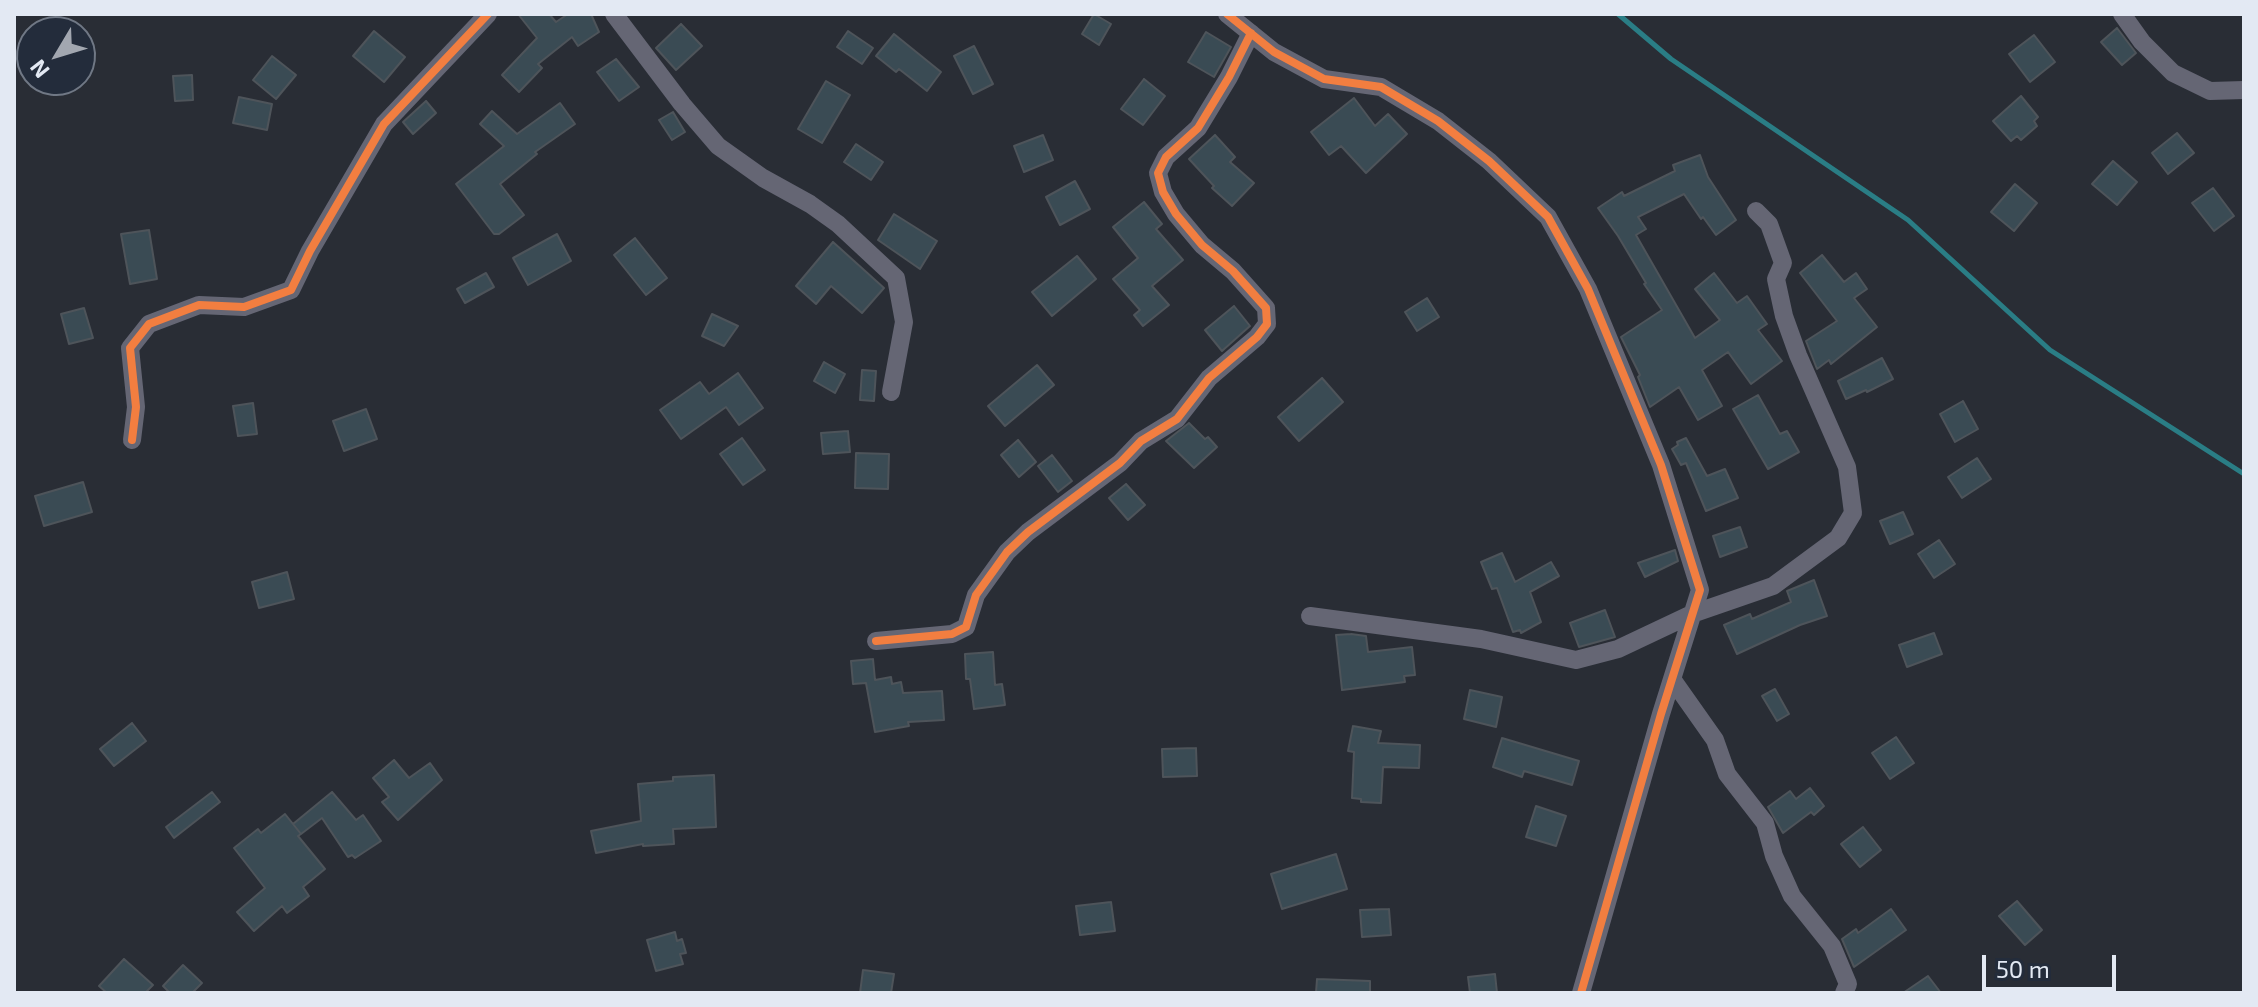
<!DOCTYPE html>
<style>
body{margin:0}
#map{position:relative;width:2258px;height:1007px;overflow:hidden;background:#292d35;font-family:"Exo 2",sans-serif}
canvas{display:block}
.frame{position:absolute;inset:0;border:16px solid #e3e9f3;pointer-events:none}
.north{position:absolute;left:16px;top:16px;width:80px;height:80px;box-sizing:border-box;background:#232c3b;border:2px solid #707885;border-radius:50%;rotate:232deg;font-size:22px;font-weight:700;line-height:32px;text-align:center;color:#e3e9f3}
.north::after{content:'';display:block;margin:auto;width:28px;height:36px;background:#a2a7b0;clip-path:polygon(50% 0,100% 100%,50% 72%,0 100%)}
.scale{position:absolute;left:1982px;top:955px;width:134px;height:36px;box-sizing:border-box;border:4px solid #e3e9f3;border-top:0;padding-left:10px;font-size:24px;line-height:28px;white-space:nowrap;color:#e3e9f3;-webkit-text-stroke:6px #232c3b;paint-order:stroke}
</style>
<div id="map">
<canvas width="2258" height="1007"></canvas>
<div class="frame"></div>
<div class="north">N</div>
<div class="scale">50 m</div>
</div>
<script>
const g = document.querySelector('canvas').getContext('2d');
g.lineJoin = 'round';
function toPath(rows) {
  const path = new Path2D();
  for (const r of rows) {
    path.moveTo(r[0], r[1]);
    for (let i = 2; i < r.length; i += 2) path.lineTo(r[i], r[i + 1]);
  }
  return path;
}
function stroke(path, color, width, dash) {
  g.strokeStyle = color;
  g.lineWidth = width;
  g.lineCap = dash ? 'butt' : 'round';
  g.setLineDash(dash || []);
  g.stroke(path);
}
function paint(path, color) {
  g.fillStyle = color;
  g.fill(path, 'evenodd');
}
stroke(toPath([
 [1618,14,1671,59,1908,220,2050,350,2244,474]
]), '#2a7d85', 5);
const building = toPath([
 [518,14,549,14,556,22,568,14,591,14,599,32,578,46,572,37,538,64,542,68,519,92,502,75,537,38,518,14],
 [1094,14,1111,24,1099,45,1082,34,1094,14],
 [681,24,702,46,676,70,656,48,681,24],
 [2117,28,2136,53,2122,65,2101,42,2117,28],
 [374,31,405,57,384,82,353,56,374,31],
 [848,31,873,48,862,64,837,47,848,31],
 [1206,32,1231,47,1214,77,1188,62,1206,32],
 [894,34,941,72,927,91,899,69,896,72,876,56,894,34],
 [2034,35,2055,62,2030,82,2009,54,2034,35],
 [974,46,993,84,973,94,954,56,974,46],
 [272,56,296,75,276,99,253,80,272,56],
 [616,59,639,87,619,101,597,72,616,59],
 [192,75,193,100,175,101,173,76,192,75],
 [1144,79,1165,96,1143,125,1121,109,1144,79],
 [826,81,850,95,822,143,798,129,826,81],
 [2021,96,2038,117,2034,121,2037,126,2021,140,2017,136,2011,141,1993,121,2021,96],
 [239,97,272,104,267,130,233,123,239,97],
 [1354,98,1375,126,1388,114,1407,134,1366,173,1341,146,1329,155,1311,132,1354,98],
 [426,101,436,113,413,134,403,122,426,101],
 [560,103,575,124,535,152,537,154,500,184,524,215,499,234,494,234,456,184,504,146,480,124,492,111,517,134,560,103],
 [673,112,685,132,672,140,659,120,673,112],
 [2177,133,2194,153,2168,174,2152,153,2177,133],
 [1043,135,1053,160,1024,172,1014,146,1043,135],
 [1215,135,1235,157,1230,162,1254,183,1232,206,1212,188,1214,186,1189,159,1215,135],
 [856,144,883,162,871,180,844,162,856,144],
 [1700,155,1708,177,1736,220,1716,235,1703,217,1701,219,1684,194,1638,217,1646,229,1636,235,1695,338,1720,320,1695,289,1714,273,1737,303,1747,296,1767,324,1758,330,1782,361,1751,384,1728,352,1702,370,1722,406,1698,420,1679,387,1650,407,1638,377,1640,375,1621,337,1662,310,1644,284,1646,283,1618,236,1598,208,1622,192,1624,196,1675,171,1673,165,1700,155],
 [2113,161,2137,182,2117,205,2092,184,2113,161],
 [1075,181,1090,209,1060,225,1046,197,1075,181],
 [2015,184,2037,203,2014,231,1991,212,2015,184],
 [2213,188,2234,216,2214,231,2192,203,2213,188],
 [1144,202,1162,224,1156,229,1183,260,1152,286,1169,305,1143,326,1134,315,1140,310,1113,279,1138,258,1113,227,1144,202],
 [894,214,937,241,920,269,878,240,894,214],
 [149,230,157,279,130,284,121,234,149,230],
 [557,234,571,261,528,285,513,258,557,234],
 [635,238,667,278,646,295,614,255,635,238],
 [833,242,884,288,862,313,831,286,816,304,796,286,833,242],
 [1822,255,1844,282,1856,273,1867,289,1854,298,1877,327,1831,364,1829,360,1817,369,1806,341,1837,321,1800,273,1822,255],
 [1077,256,1096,279,1052,316,1032,292,1077,256],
 [486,273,494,287,465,303,457,289,486,273],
 [1427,298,1439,317,1417,331,1405,312,1427,298],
 [1234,306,1250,326,1222,351,1205,330,1234,306],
 [84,308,93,338,69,344,61,314,84,308],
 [712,314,738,326,724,346,702,336,712,314],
 [1882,358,1893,379,1867,392,1866,390,1846,399,1838,381,1882,358],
 [824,362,845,374,835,393,814,381,824,362],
 [1037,365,1054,385,1005,426,988,406,1037,365],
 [862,370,876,371,874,401,860,400,862,370],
 [738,373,763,408,739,425,726,407,681,439,660,410,700,382,709,394,738,373],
 [1322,378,1343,402,1299,441,1278,417,1322,378],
 [1758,395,1780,434,1787,431,1799,452,1768,469,1733,409,1758,395],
 [1963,401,1978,429,1955,442,1940,414,1963,401],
 [253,403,257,434,238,436,233,406,253,403],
 [366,409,377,439,344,451,333,421,366,409],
 [1189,423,1205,439,1208,437,1217,447,1194,468,1166,441,1189,423],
 [848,431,850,452,823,454,821,433,848,431],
 [742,438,765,470,743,485,720,454,742,438],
 [1686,438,1707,476,1725,469,1738,498,1706,511,1686,463,1681,465,1672,449,1678,445,1677,442,1686,438],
 [1018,440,1036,462,1019,477,1001,455,1018,440],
 [856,453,889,454,888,489,855,488,856,453],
 [1052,455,1072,481,1058,492,1038,466,1052,455],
 [1977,458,1991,479,1962,498,1948,477,1977,458],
 [83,482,92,512,44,526,35,496,83,482],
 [1126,484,1145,505,1128,520,1109,498,1126,484],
 [1903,512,1913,534,1890,544,1880,521,1903,512],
 [1740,527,1747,547,1720,557,1713,536,1740,527],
 [1939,540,1955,564,1934,578,1918,554,1939,540],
 [1675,550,1678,561,1645,577,1638,563,1675,550],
 [1502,553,1515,582,1551,562,1559,576,1530,592,1541,622,1521,633,1520,630,1513,632,1497,588,1492,589,1481,562,1502,553],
 [287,572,294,599,259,608,252,582,287,572],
 [1814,580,1827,616,1800,625,1737,654,1724,625,1750,614,1752,619,1791,602,1787,591,1814,580],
 [1605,610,1615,637,1579,647,1570,623,1605,610],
 [1934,633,1942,654,1907,667,1899,645,1934,633],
 [1351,634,1366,636,1368,652,1412,647,1415,675,1404,676,1405,682,1342,690,1336,635,1351,634],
 [993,652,995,685,1002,684,1005,705,974,709,970,679,966,679,965,654,993,652],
 [873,659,875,680,891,677,892,684,901,682,903,693,942,691,944,720,908,722,909,726,875,732,866,683,853,684,851,661,873,659],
 [1775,689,1789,714,1777,721,1762,696,1775,689],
 [1470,690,1502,697,1496,727,1464,719,1470,690],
 [132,723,146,741,114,766,100,749,132,723],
 [1353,726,1381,731,1378,743,1420,745,1419,768,1383,767,1381,803,1361,802,1361,799,1352,798,1354,752,1348,751,1353,726],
 [1896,737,1914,763,1890,779,1872,753,1896,737],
 [1502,738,1579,761,1572,785,1524,771,1522,777,1493,767,1502,738],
 [1196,748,1197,776,1163,777,1162,749,1196,748],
 [394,760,409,778,430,763,442,780,398,820,382,802,389,797,373,778,394,760],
 [714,775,716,827,673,829,674,844,643,846,643,844,596,853,591,831,641,821,638,784,673,781,673,777,714,775],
 [1810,788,1824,806,1814,815,1811,812,1783,833,1768,807,1790,791,1796,799,1810,788],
 [212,792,220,802,174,838,166,827,212,792],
 [332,792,356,820,363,815,381,841,355,858,352,855,348,857,322,818,301,834,293,824,332,792],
 [1536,806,1566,816,1556,846,1526,837,1536,806],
 [285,814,301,834,298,836,325,869,303,887,309,896,287,913,282,906,254,931,237,912,265,888,234,848,258,829,261,833,285,814],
 [1863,827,1881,850,1860,867,1841,844,1863,827],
 [1336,854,1347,889,1282,909,1271,874,1336,854],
 [2017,901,2042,930,2025,945,1999,916,2017,901],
 [1111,902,1115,931,1080,935,1076,906,1111,902],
 [1389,909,1391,935,1362,937,1360,910,1389,909],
 [1891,909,1906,930,1854,967,1842,939,1856,929,1858,933,1891,909],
 [675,932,677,941,682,939,686,953,680,954,683,964,656,971,647,940,675,932],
 [124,959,153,985,145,993,107,993,99,986,124,959],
 [183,965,202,983,192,993,170,993,163,986,183,965],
 [863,970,894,974,891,993,860,993,863,970],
 [1495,974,1497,993,1470,993,1468,977,1495,974],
 [1928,976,1941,993,1903,993,1928,976],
 [1317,979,1370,981,1370,993,1316,993,1317,979]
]);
paint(building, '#3a4b54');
stroke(building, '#4e545a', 2);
stroke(toPath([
 [614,14,682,104,718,146,763,178,810,204,838,224,896,278,904,322,891,392],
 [1227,14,1274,52,1324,79,1381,87,1438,121,1489,161,1548,217,1588,289,1661,465,1700,590,1661,714,1581,993],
 [2122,14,2142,42,2173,73,2210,91,2244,90],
 [132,440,136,407,130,348,149,324,199,305,244,307,291,290,310,251,384,124,488,14],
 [1310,616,1481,639,1576,660,1618,649,1692,614,1773,586,1838,538,1853,513,1847,467,1798,355,1784,316,1776,279,1783,263,1769,224,1756,211],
 [876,641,952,634,966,627,976,595,1007,552,1028,532,1120,463,1141,441,1177,419,1209,378,1257,337,1267,324,1266,308,1233,271,1202,245,1176,214,1163,192,1158,173,1166,157,1198,128,1229,77,1251,33],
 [1672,679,1715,740,1727,774,1765,823,1774,856,1792,896,1832,946,1848,984,1844,993]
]), '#656674', 18);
stroke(toPath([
 [1227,14,1274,52,1324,79,1381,87,1438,121,1489,161,1548,217,1588,289,1661,465,1700,590,1661,714,1581,993],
 [132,440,136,407,130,348,149,324,199,305,244,307,291,290,310,251,384,124,488,14],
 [876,641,952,634,966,627,976,595,1007,552,1028,532,1120,463,1141,441,1177,419,1209,378,1257,337,1267,324,1266,308,1233,271,1202,245,1176,214,1163,192,1158,173,1166,157,1198,128,1229,77,1251,33]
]), '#f27e40', 8);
</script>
